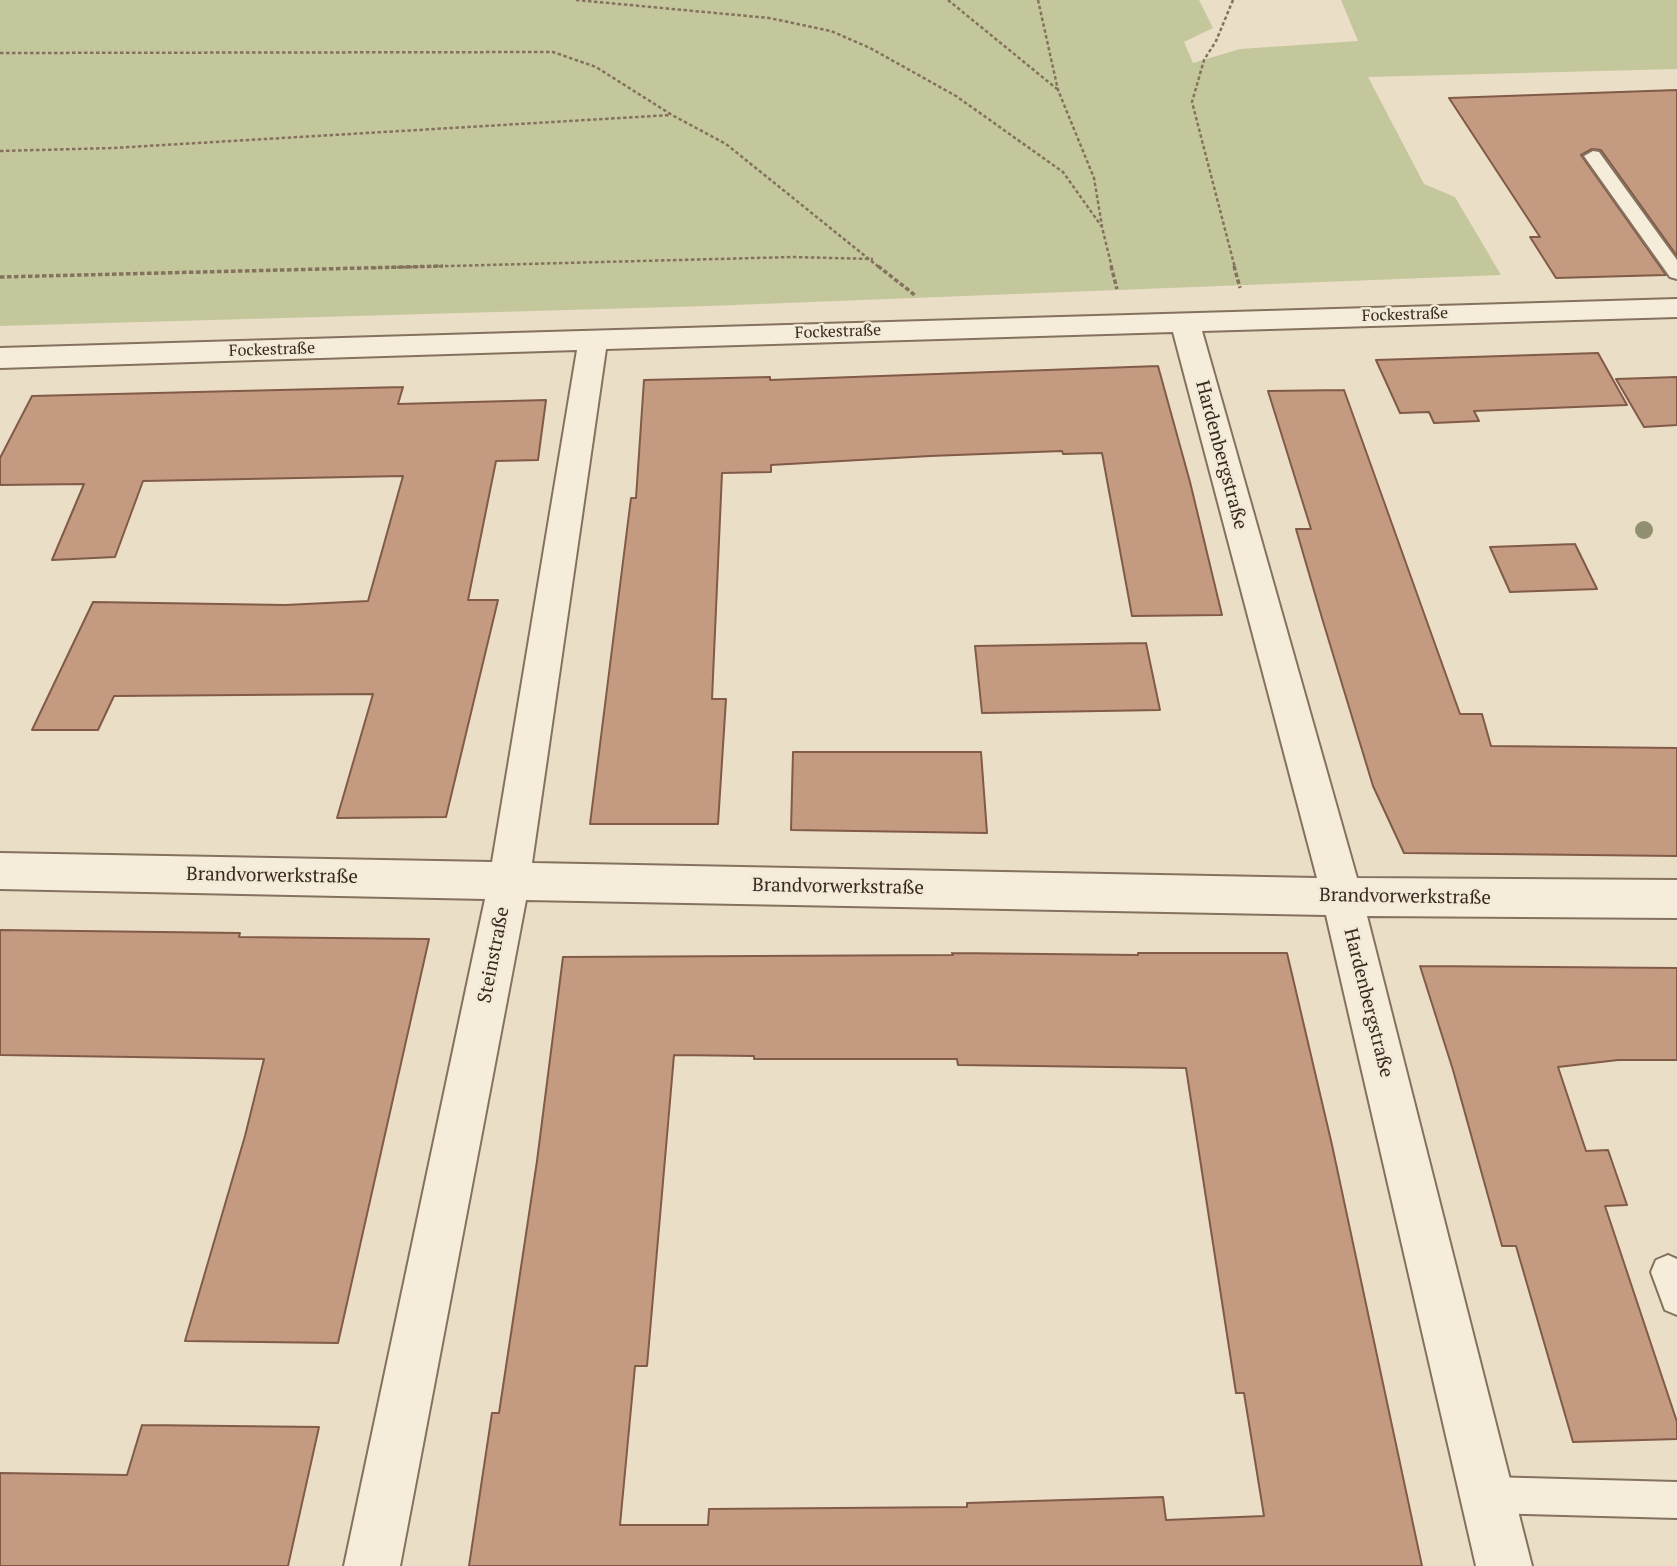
<!DOCTYPE html>
<meta charset="utf-8">
<style>
body{margin:0}
canvas{display:block;background:#eadec7}
</style>
<canvas width="1677" height="1566"></canvas>
<script>
const g = document.querySelector('canvas').getContext('2d');
g.lineJoin = 'round';
function paint(path, color) {
  g.fillStyle = color;
  g.fill(path, 'evenodd');
}
function toPath(rows) {
  const path = new Path2D();
  for (const r of rows) {
    path.moveTo(r[0], r[1]);
    for (let i = 2; i < r.length; i += 2) path.lineTo(r[i], r[i + 1]);
  }
  return path;
}
function stroke(path, color, width, dash) {
  g.strokeStyle = color;
  g.lineWidth = width;
  g.lineCap = dash ? 'butt' : 'round';
  g.setLineDash(dash || []);
  g.stroke(path);
}
function drawText(font, color, halo, rows, align = 'center') {
  g.font = font + ' "PT Serif",serif';
  g.lineWidth = 5;
  g.setLineDash([]);
  g.textBaseline = 'middle';
  g.strokeStyle = halo;
  g.fillStyle = color;
  for (const [text, x, y, turn = 0] of rows) {
    g.save();
    g.translate(x, y);
    g.rotate((+turn || 0) * Math.PI / 180);
    g.textAlign = isNaN(turn) ? turn : align;
    if (halo) g.strokeText(text, 0, 0);
    g.fillText(text, 0, 0);
    g.restore();
  }
}
paint(toPath([
 [0,0,1199,0,1213,28,1184,42,1193,63,1240,49,1358,41,1341,0,1677,0,1677,69,1368,77,1424,184,1455,197,1501,275,709,306,0,326]
]), '#c4c79c');
const building = toPath([
 [1677,90,1677,256,1601,150,1592,149,1581,155,1666,275,1556,278,1530,237,1540,237,1449,98,1677,90],
 [1598,353,1627,405,1474,411,1479,421,1434,423,1429,412,1400,413,1376,360,1598,353],
 [1158,366,1190,482,1222,615,1132,616,1102,453,1063,454,1062,451,930,456,771,465,771,472,722,473,712,699,726,699,718,824,590,824,631,498,636,498,644,380,770,377,770,380,1158,366],
 [1677,377,1677,425,1644,427,1616,379,1677,377],
 [403,387,398,404,546,400,538,460,496,461,468,600,498,600,446,817,337,818,373,694,114,696,98,730,32,730,93,602,285,605,368,601,403,476,143,481,115,557,52,560,84,484,0,485,0,458,32,396,403,387],
 [1344,390,1460,714,1482,714,1491,746,1677,748,1677,856,1404,853,1373,786,1322,618,1296,529,1311,529,1268,391,1344,390],
 [1575,544,1597,589,1510,592,1490,547,1575,544],
 [1146,643,1160,710,982,713,975,646,1146,643],
 [793,752,981,752,987,833,791,830,793,752],
 [0,930,240,933,239,937,429,939,338,1343,185,1341,245,1136,264,1059,0,1055,0,930],
 [952,953,1138,955,1138,953,1287,953,1332,1145,1422,1566,469,1566,492,1413,499,1413,537,1161,563,957,953,955,952,953],
 [674,1055,754,1056,754,1059,957,1059,958,1065,1186,1068,1236,1393,1244,1393,1264,1516,1166,1520,1163,1497,967,1503,967,1507,709,1509,708,1525,620,1525,635,1366,647,1366,674,1055],
 [1420,966,1677,968,1677,1060,1618,1060,1558,1067,1586,1151,1608,1150,1627,1205,1605,1206,1677,1422,1677,1439,1573,1442,1516,1246,1502,1246,1453,1070,1420,966],
 [142,1425,319,1427,288,1566,0,1566,0,1473,127,1475,142,1425]
]);
paint(building, '#c49a81');
stroke(building, '#815b47', 2);
const service = toPath([
 [1593,151,1599,152,1677,260,1677,279,1670,277,1584,156,1593,151],
 [1668,1255,1677,1259,1677,1315,1665,1310,1651,1272,1656,1260,1668,1255],
 [1487,1477,1677,1482,1677,1518,1487,1513,1474,1508,1469,1495,1474,1482,1487,1477]
]);
const minor = toPath([
 [1677,299,1677,317,1202,331,1357,878,1677,880,1677,918,1367,916,1532,1566,1476,1566,1326,915,526,900,400,1566,344,1566,485,899,0,889,0,853,492,862,577,350,0,368,0,348,1677,299],
 [1173,332,1317,878,532,863,606,349,1173,332]
]);
stroke(service, '#84715e', 4);
stroke(minor, '#84715e', 4);
stroke(toPath([
 [576,0,769,18,831,31,870,48,956,96,1063,172,1102,227,1112,268],
 [948,0,1057,89],
 [1038,0,1058,90,1094,178,1102,226],
 [1233,0,1216,41,1204,60,1192,102,1235,268],
 [0,53,553,52,596,67,672,115,726,144,880,268],
 [0,151,113,148,671,115],
 [373,268,793,257,873,259]
]), '#84715e', 2.5, [3.5, 2.5]);
stroke(toPath([
 [878,266,916,296],
 [1111,266,1117,289],
 [1234,266,1240,288],
 [0,277,443,266]
]), '#84715e', 3.5, [4.5, 2.5]);
paint(service, '#f6ecda');
paint(minor, '#f6ecda');
g.fillStyle = '#919070';
for (const [x, y] of [
 [1644,530]
]) {
  g.beginPath();
  g.arc(x, y, 9, 0, 2 * Math.PI);
  g.fill();
}
drawText('16px', '#362a21', '#f2e9d6', [
 ["Fockestraße",1405,315,-2],
 ["Fockestraße",838,332,-2],
 ["Fockestraße",272,350,-2]
]);
drawText('19px', '#362a21', '#f2e9d6', [
 ["Hardenbergstraße",1221,455,75],
 ["Brandvorwerkstraße",272,876,1],
 ["Brandvorwerkstraße",838,887,1],
 ["Brandvorwerkstraße",1405,897,1],
 ["Steinstraße",494,955,-79],
 ["Hardenbergstraße",1368,1003,76]
]);
</script>
